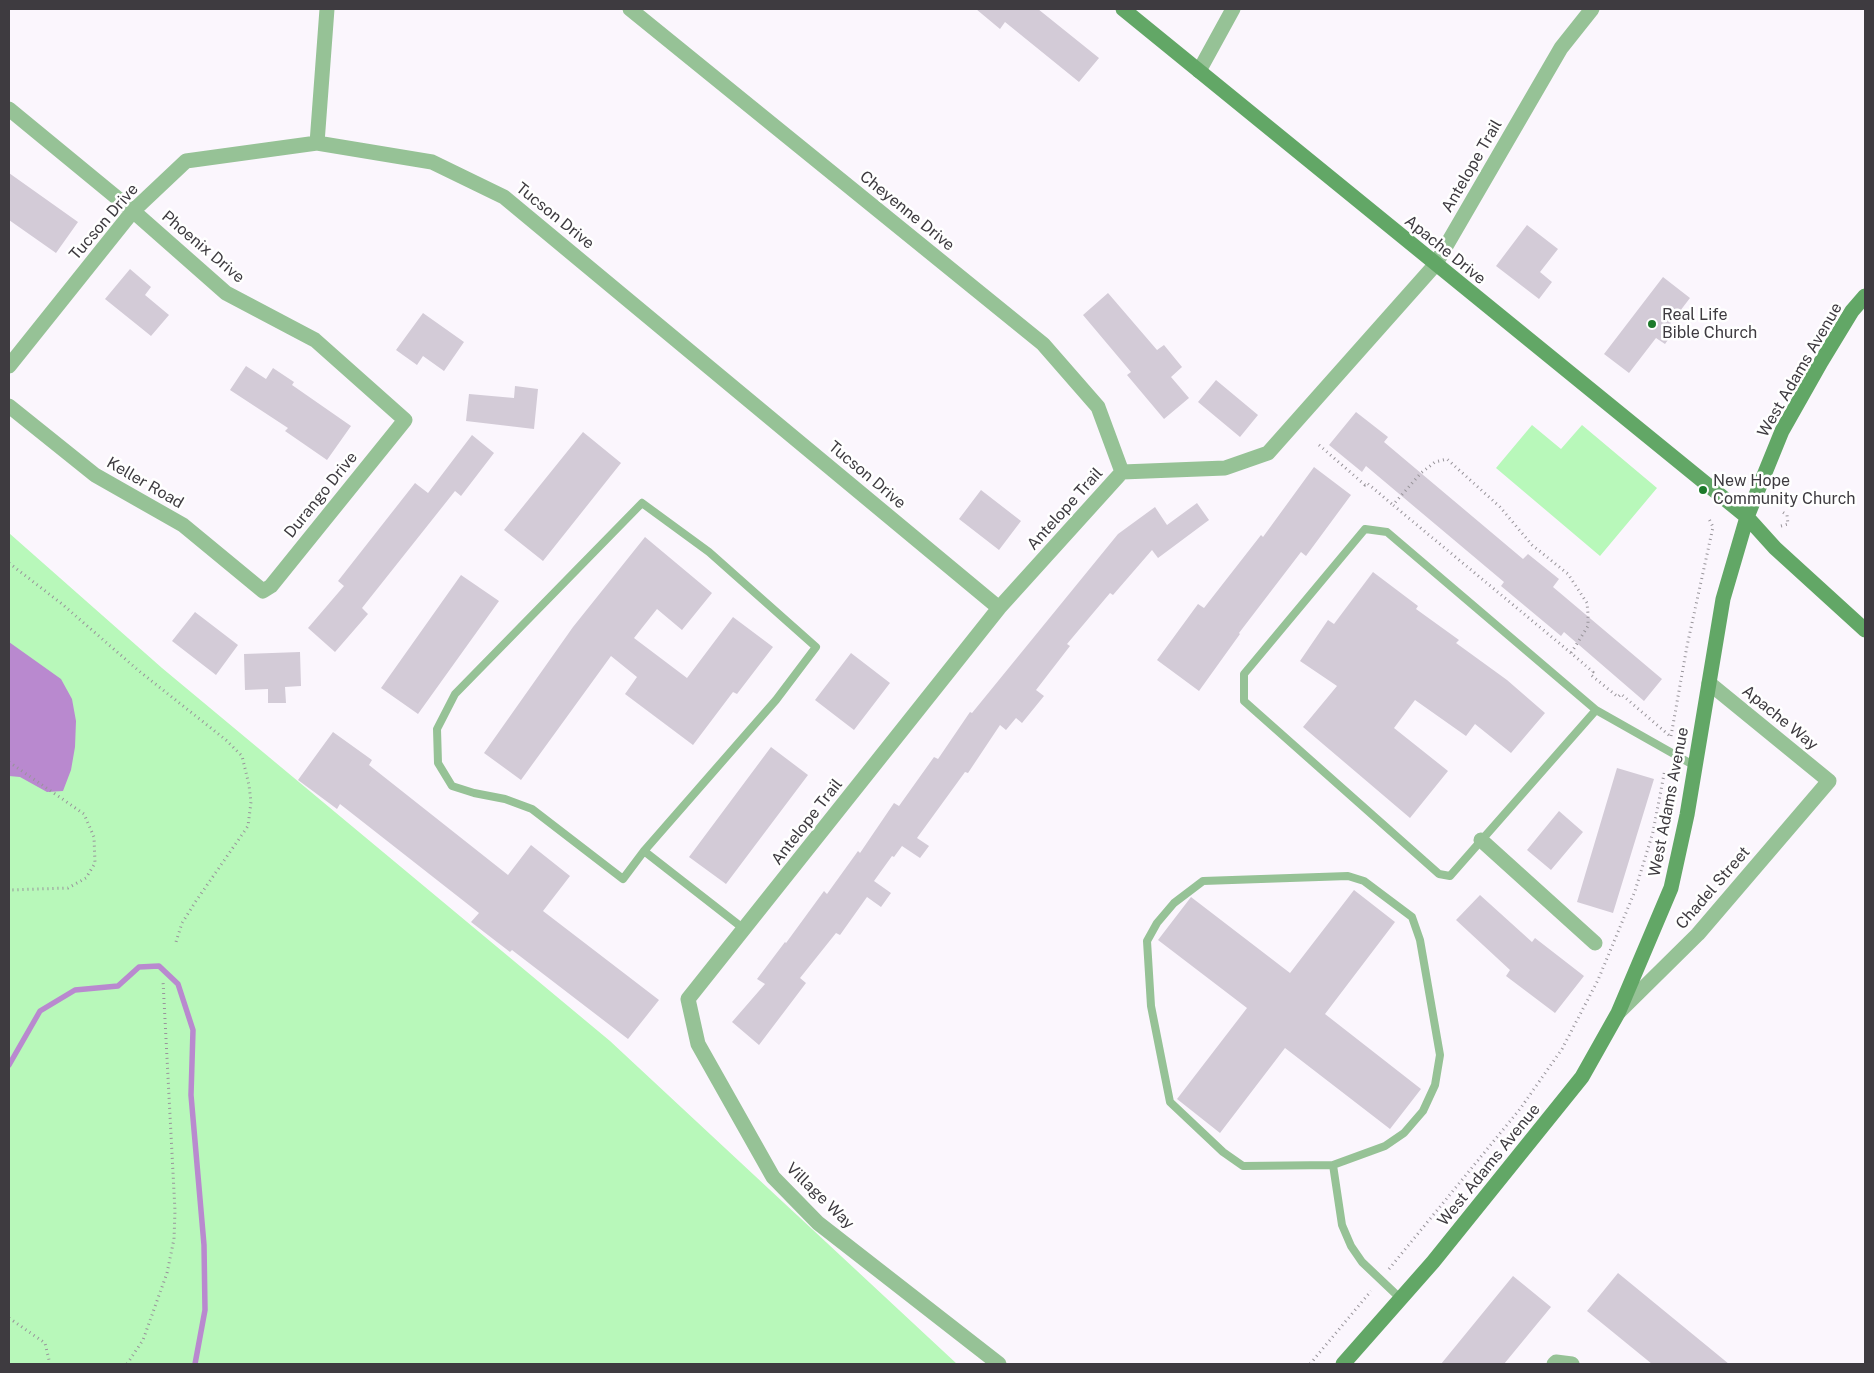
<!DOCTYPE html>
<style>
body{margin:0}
#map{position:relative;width:1874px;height:1373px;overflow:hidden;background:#fbf6fd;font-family:"Public Sans",sans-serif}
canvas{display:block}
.frame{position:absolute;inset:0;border:10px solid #3e3b40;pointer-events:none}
</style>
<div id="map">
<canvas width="1874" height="1373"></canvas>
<div class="frame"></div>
</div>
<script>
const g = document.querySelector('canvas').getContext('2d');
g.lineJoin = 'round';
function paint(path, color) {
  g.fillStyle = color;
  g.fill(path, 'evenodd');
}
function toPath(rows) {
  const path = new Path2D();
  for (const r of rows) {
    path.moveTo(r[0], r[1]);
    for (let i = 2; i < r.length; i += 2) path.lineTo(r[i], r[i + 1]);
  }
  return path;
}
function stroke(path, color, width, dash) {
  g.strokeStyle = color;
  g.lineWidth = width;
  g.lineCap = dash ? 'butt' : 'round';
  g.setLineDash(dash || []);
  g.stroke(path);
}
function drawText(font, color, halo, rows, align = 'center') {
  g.font = font + ' "Public Sans",sans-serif';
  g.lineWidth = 5;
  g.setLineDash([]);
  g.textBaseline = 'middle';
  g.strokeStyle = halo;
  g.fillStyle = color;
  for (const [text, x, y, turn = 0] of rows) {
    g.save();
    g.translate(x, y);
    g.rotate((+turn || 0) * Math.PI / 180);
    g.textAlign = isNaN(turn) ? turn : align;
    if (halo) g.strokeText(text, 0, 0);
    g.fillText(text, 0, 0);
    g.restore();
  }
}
paint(toPath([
 [1532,425,1561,449,1582,425,1657,488,1600,556,1496,468],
 [9,533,162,668,610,1041,957,1364,9,1364]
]), '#b8f8ba');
paint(toPath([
 [9,642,61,679,72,699,76,721,75,747,71,770,63,791,47,792,20,777,9,776]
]), '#b989cf');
stroke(toPath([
 [9,1065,40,1011,75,990,118,986,139,967,159,966,178,984,193,1030,191,1095,204,1245,205,1310,195,1364]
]), '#b989cf', 5.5);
paint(toPath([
 [976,9,1038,9,1099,58,1079,82,1005,22,1000,29],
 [9,173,78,222,56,253,9,220],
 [1527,225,1558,249,1540,272,1552,282,1539,299,1496,266],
 [130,269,151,287,145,295,169,315,151,336,105,299],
 [1663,277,1690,298,1670,324,1676,329,1665,344,1656,338,1629,373,1604,354],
 [1108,293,1157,350,1164,345,1182,367,1171,377,1189,398,1164,419,1127,375,1131,372,1083,315],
 [423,313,464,342,444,371,423,356,417,365,396,350],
 [246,366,266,379,273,368,294,382,292,385,351,426,327,460,285,431,288,428,230,390],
 [1216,380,1258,415,1240,437,1198,402],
 [515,386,538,389,534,429,466,421,469,394,514,398],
 [1356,412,1388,437,1384,442,1523,559,1528,554,1559,579,1553,587,1662,679,1644,701,1564,632,1561,636,1501,586,1504,582,1366,466,1362,472,1329,445],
 [583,432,621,463,543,561,504,530],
 [472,435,494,453,461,496,455,491,362,608,368,614,335,652,308,628,344,586,338,581,415,483,428,493],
 [1314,467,1351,495,1306,556,1301,552,1239,633,1240,634,1199,691,1157,660,1198,604,1204,608,1261,535,1263,537],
 [981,490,1021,521,999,550,959,519],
 [1197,503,1209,520,1158,558,1152,550,1113,595,1110,593,1067,644,1070,646,1036,690,1044,696,1022,723,1016,718,1006,730,1000,725,968,773,965,772,917,838,929,846,920,858,902,846,894,857,892,856,874,881,891,893,881,907,867,897,840,935,836,933,800,978,806,983,759,1045,732,1022,765,984,757,979,785,942,786,943,824,891,827,894,858,851,860,853,894,803,899,806,934,757,938,759,970,712,972,713,1118,534,1155,507,1167,525],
 [645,537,712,593,682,630,657,609,634,638,687,678,733,617,773,647,737,694,733,692,693,745,625,694,637,677,611,656,521,780,484,753,573,627],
 [1373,572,1418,606,1416,609,1459,640,1456,643,1507,680,1545,713,1511,753,1475,724,1466,736,1415,700,1394,728,1448,771,1410,818,1303,727,1337,686,1300,661,1328,620,1334,624],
 [461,575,499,601,418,714,381,688],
 [195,612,238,645,216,675,172,641],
 [300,652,301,686,285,687,286,703,268,703,268,689,245,690,244,654],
 [851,653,890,683,854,730,815,700],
 [333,732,372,760,369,765,508,875,531,845,570,876,543,911,659,1000,628,1039,512,950,510,952,471,922,479,913,340,804,337,809,298,780],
 [771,747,808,775,726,884,689,857],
 [1617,768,1654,779,1613,913,1577,902],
 [1559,811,1583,832,1551,870,1527,850],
 [1354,890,1395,922,1325,1014,1421,1089,1390,1129,1285,1048,1220,1133,1177,1099,1247,1008,1158,940,1191,897,1290,973],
 [1480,895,1532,942,1535,938,1584,976,1555,1013,1506,976,1510,970,1456,920],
 [1618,1273,1729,1364,1652,1364,1587,1311],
 [1513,1276,1551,1307,1504,1364,1441,1364]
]), '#d3cbd7');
stroke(toPath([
 [1319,445,1365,485,1367,483,1393,505],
 [1781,526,1788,524,1787,515,1781,511],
 [9,563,62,604,139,671,226,740,242,756,249,785,251,802,248,826,196,901,182,923,176,942],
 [1571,653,1393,505,1421,473,1435,462,1447,459,1500,507,1532,545,1568,574,1587,603,1588,614,1588,626,1571,653,1593,672,1591,675,1618,697,1621,694,1670,736],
 [1671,736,1687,646,1713,527,1708,517],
 [9,762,84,814,94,837,95,863,86,878,68,888,9,890],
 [1389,1269,1520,1109,1562,1049,1598,980,1635,891,1653,832,1665,769],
 [9,1318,45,1343,50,1364],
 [127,1364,143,1340,167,1273,174,1239,175,1211,163,981],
 [1310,1364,1371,1291]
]), '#98949a', 3, [1, 4]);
stroke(toPath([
 [642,503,709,552,816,647,776,700,644,851,623,879,532,809,505,799,474,793,452,786,438,763,437,729,455,694,642,503],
 [1596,710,1450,876,1439,874,1244,701,1244,674,1365,529,1387,532,1596,710,1695,766],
 [644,851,744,929],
 [1333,1165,1243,1166,1223,1152,1170,1102,1151,1006,1147,941,1157,923,1174,903,1203,881,1348,876,1364,881,1412,917,1420,940,1440,1055,1435,1085,1423,1111,1404,1133,1385,1146,1333,1165,1342,1225,1351,1246,1362,1262,1401,1299]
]), '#96c296', 8);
stroke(toPath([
 [630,9,1043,344,1098,407,1122,472],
 [1199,71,1233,9],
 [9,109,133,211,226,293,315,340,405,420,271,586,263,591,183,525,95,475,9,406],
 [317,143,327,9],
 [9,366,133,211,186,161,317,143,432,162,504,197,999,608],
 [1481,840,1595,943],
 [1619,1012,1698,934,1829,781,1709,683],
 [999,1364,818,1223,773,1177,698,1044,688,999,999,608,1122,472,1225,468,1268,453,1435,265,1561,48,1592,9],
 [1554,1364,1556,1362,1572,1364]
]), '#96c296', 15);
stroke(toPath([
 [1123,9,1747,517,1775,548,1865,630],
 [1343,1364,1433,1262,1582,1077,1618,1013,1671,888,1687,815,1723,599,1747,517,1782,431,1821,362,1852,311,1865,296]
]), '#62a766', 15);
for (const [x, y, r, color] of [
 [1652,324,5,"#1c7a2a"],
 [1703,490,5,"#1c7a2a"]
]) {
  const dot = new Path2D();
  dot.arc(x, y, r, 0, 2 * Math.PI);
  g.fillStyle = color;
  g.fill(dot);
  stroke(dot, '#fff', 2);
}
drawText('16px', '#3e3b40', '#fff', [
 ["Antelope Trail",1472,166,-60],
 ["Cheyenne Drive",907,211,39],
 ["Tucson Drive",555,216,39],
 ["Tucson Drive",104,222,-49],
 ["Phoenix Drive",203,247,40],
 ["Apache Drive",1445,250,39],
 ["West Adams Avenue",1800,370,-60],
 ["Tucson Drive",867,475,40],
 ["Keller Road",145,483,30],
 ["Durango Drive",321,495,-51],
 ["Antelope Trail",1065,509,-48],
 ["Apache Way",1780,718,39],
 ["West Adams Avenue",1669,802,-79],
 ["Antelope Trail",807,822,-52],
 ["Chadel Street",1713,888,-49],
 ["West Adams Avenue",1489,1165,-51],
 ["Village Way",820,1196,44]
]);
drawText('16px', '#3e3b40', '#fff', [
 ["Real Life",1662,315],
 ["Bible Church",1662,333],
 ["New Hope",1713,481],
 ["Community Church",1713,499]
], 'left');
</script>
